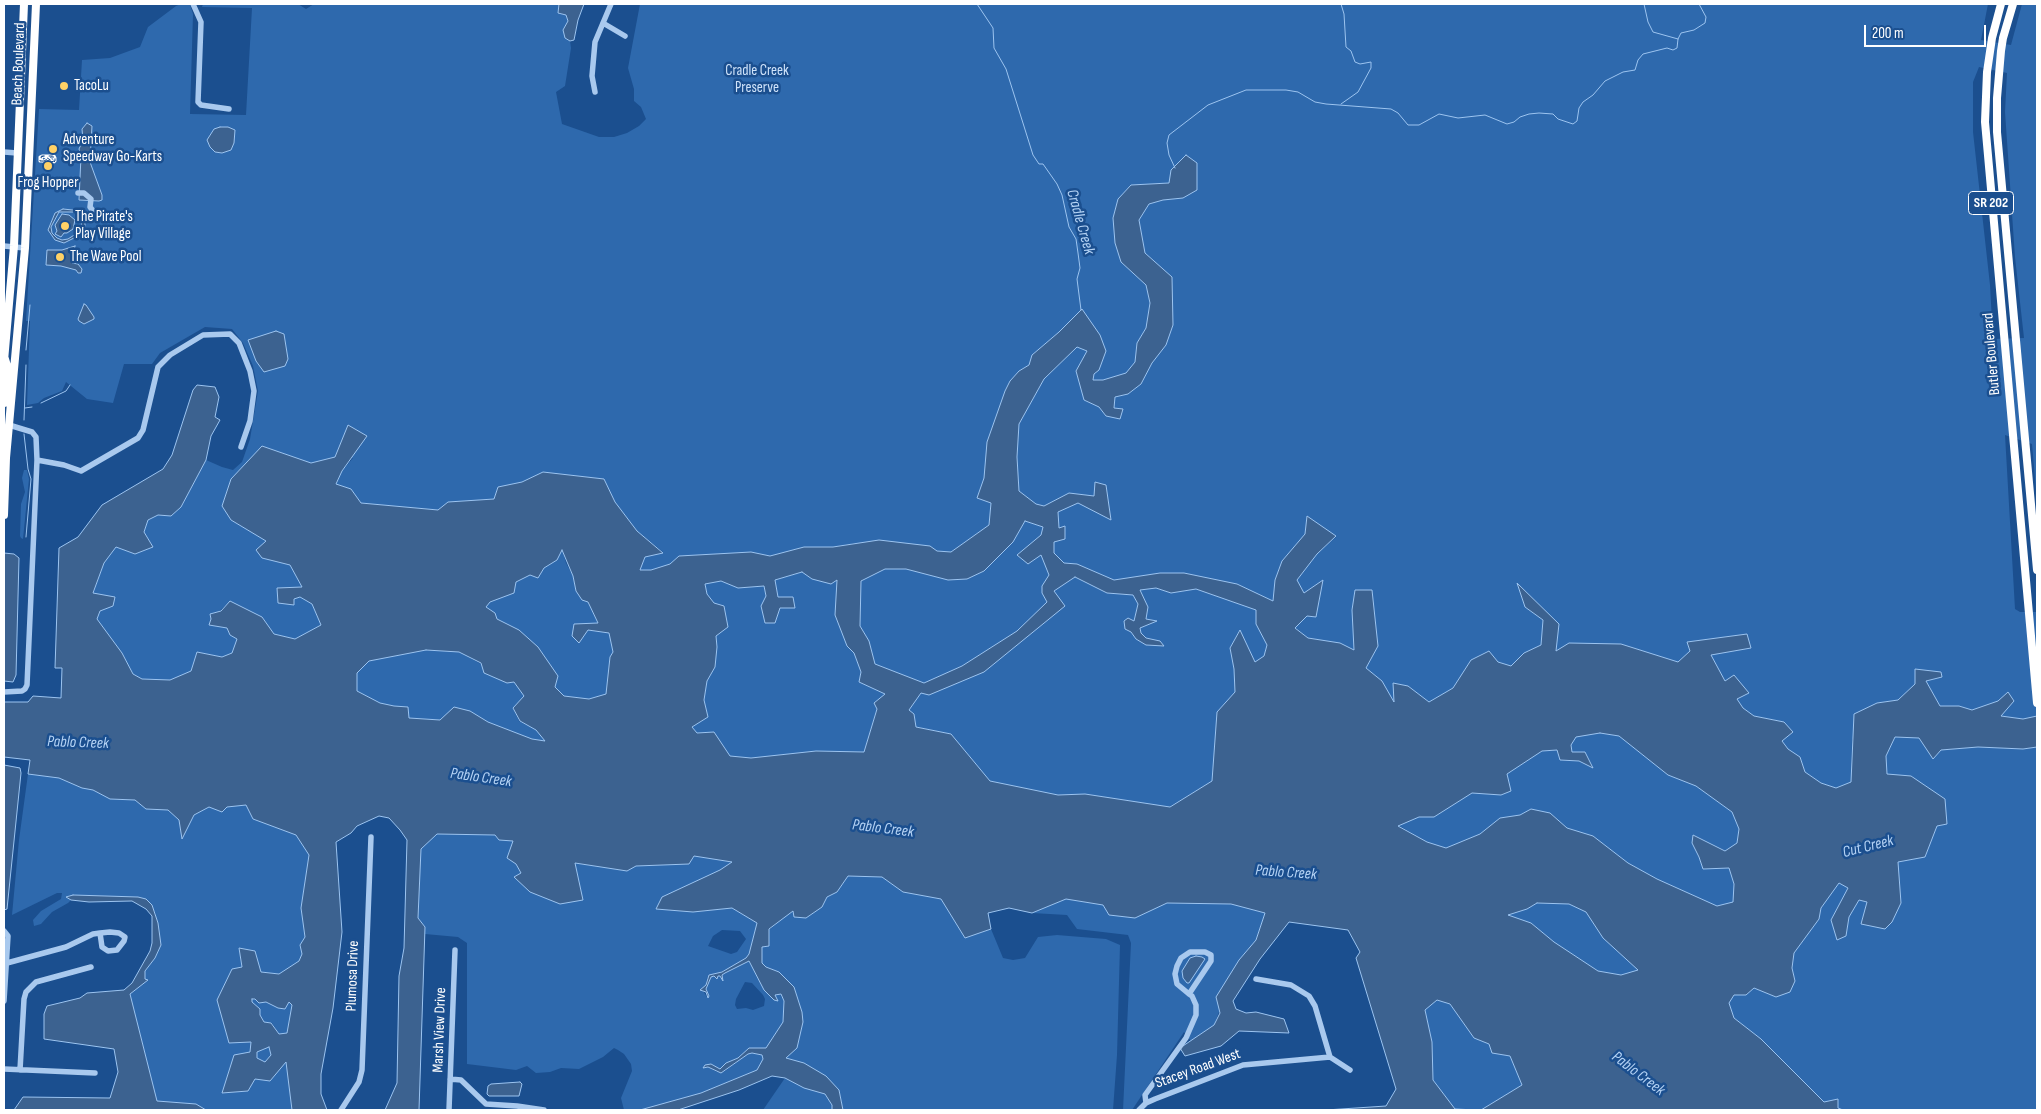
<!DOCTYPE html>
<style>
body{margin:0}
#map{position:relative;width:2041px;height:1114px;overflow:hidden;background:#1b4f8f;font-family:"Sofia Sans Condensed",sans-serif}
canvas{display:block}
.frame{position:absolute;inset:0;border:5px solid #fff;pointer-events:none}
.scale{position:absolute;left:1864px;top:25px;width:122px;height:22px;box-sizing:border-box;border:2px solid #fff;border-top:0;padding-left:6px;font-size:15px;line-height:18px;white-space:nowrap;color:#fff;-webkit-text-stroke:4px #1b4f8f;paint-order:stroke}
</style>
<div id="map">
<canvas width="2041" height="1114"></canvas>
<div class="frame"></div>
<div class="scale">200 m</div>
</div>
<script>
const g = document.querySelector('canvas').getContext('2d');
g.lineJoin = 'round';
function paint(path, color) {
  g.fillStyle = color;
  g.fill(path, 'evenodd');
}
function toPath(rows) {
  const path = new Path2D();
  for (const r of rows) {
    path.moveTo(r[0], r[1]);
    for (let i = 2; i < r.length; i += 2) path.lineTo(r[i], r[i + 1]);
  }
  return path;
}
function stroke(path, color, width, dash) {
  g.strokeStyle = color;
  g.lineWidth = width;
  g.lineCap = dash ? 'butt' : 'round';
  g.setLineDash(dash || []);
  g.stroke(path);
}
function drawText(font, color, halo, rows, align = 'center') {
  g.font = font + ' "Sofia Sans Condensed",sans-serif';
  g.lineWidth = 5;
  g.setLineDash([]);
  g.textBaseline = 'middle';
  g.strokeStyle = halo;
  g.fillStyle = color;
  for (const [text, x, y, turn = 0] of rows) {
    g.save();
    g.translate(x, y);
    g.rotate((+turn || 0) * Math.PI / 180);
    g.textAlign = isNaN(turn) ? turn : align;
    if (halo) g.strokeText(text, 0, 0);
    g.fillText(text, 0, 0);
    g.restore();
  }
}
paint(toPath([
 [181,4,190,5,193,14,190,114,246,115,252,8,202,7,203,4,298,4,306,9,314,4,559,4,558,13,566,15,568,22,565,38,570,41,571,48,565,86,556,92,562,124,599,137,614,137,627,133,639,126,646,119,641,107,634,101,634,89,628,68,640,4,1988,4,1981,40,2011,45,2022,4,2037,4,2037,501,2032,444,2005,435,2015,609,2020,612,2037,612,2037,716,2023,719,2001,716,1998,701,1972,710,1959,706,1940,706,1926,681,1942,677,1941,672,1915,684,1898,700,1877,703,1852,740,1851,782,1836,788,1821,783,1805,772,1800,757,1788,749,1782,741,1785,722,1754,716,1743,708,1737,699,1735,676,1725,681,1710,655,1750,648,1747,634,1687,642,1690,651,1678,662,1621,644,1555,652,1559,624,1525,607,1543,620,1541,645,1524,653,1511,666,1498,662,1488,651,1471,660,1453,688,1429,702,1408,686,1394,704,1382,681,1366,668,1378,646,1372,590,1355,590,1352,610,1354,650,1340,643,1308,638,1295,627,1307,615,1316,616,1322,581,1304,594,1297,580,1317,554,1336,537,1307,517,1305,534,1282,561,1275,580,1273,601,1237,584,1184,573,1160,573,1114,580,1077,564,1064,563,1054,553,1054,541,1065,539,1059,528,1058,511,1094,496,1069,493,1044,506,1036,504,1019,491,1017,457,1019,424,1044,379,1077,347,1087,351,1077,371,1084,400,1099,407,1106,416,1114,408,1115,397,1128,394,1141,384,1152,363,1166,345,1172,278,1145,253,1139,220,1149,204,1163,200,1183,198,1169,183,1131,185,1118,199,1113,218,1116,243,1121,262,1146,285,1150,303,1146,328,1137,343,1135,362,1127,373,1103,380,1093,380,1094,374,1082,309,1059,332,1032,355,1029,365,1019,371,1010,381,1005,391,986,461,984,478,977,498,991,502,989,525,951,552,856,543,833,547,804,547,770,556,751,552,679,556,670,564,651,570,640,570,645,557,663,552,637,531,615,502,604,479,543,472,522,482,498,487,494,499,448,502,438,510,399,507,360,503,351,489,336,485,342,471,353,458,335,457,311,463,262,446,231,520,266,541,262,558,290,565,302,587,294,598,300,597,312,604,321,625,295,639,274,634,262,617,230,601,211,619,209,625,227,628,230,635,237,639,232,653,222,657,197,652,191,671,170,681,142,679,133,674,122,653,97,619,100,611,93,594,104,563,116,547,135,554,153,547,144,532,148,520,158,515,171,516,181,507,206,460,222,467,233,470,242,462,250,439,258,391,253,366,243,343,232,329,205,327,160,353,152,364,124,364,113,403,87,399,66,382,62,391,44,398,38,403,27,405,30,321,26,321,39,109,79,110,82,60,110,58,140,47,148,27,176,6],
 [1979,67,2007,73,2005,112,2015,257,2024,338,1993,339,1990,285,1973,132,1973,82],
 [24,470,27,470,29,479,23,539,21,538,20,536,21,504,25,492,22,478],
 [1025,521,1043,527,1041,535,1033,543,1041,554,1049,575,1048,602,1017,631,962,666,924,683,875,664,869,641,860,626,861,581,885,569,906,569,948,580,967,579,984,571,1013,542],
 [562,549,566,563,573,576,576,591,588,602,598,624,588,630,609,632,613,652,610,657,606,694,589,699,564,696,555,687,519,630,497,619,486,607,490,601,514,593,516,582,530,574,538,578,544,568,557,560],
 [803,572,812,579,837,579,843,634,847,646,854,653,861,672,859,682,885,694,877,708,864,752,815,751,751,758,730,756,714,732,697,733,692,727,708,717,704,700,707,681,715,667,717,647,716,636,724,607,714,603,707,594,705,584,721,581,738,588,764,586,766,596,780,608,794,608,778,597,775,580],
 [1075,577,1107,593,1133,595,1138,604,1131,632,1136,639,1146,645,1164,646,1152,640,1146,638,1141,633,1140,628,1156,621,1146,619,1148,607,1140,590,1156,588,1171,593,1196,589,1256,610,1257,624,1267,645,1264,656,1255,662,1239,631,1230,648,1234,669,1235,692,1217,712,1212,781,1169,807,1085,794,1058,795,990,781,951,734,916,727,914,714,909,710,921,693,963,680,1064,606,1054,591],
 [426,650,459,652,514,682,524,696,513,708,519,721,536,730,545,741,532,739,488,722,470,711,440,720,408,718,408,707,394,706,380,703,357,691,357,673,369,661],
 [1600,733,1619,736,1668,775,1696,786,1732,812,1739,829,1737,843,1726,851,1693,835,1692,843,1699,857,1703,869,1729,868,1734,884,1733,903,1717,906,1657,879,1628,863,1593,836,1567,828,1550,813,1531,809,1520,815,1500,818,1480,834,1446,848,1427,842,1398,825,1419,817,1434,817,1472,793,1501,795,1510,791,1507,774,1542,751,1557,750,1560,760,1579,761,1593,767,1585,752,1572,752,1571,745,1576,736],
 [1895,737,1919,738,1933,759,1941,750,1978,747,2023,749,2037,747,2037,1110,1843,1110,1824,1102,1761,1039,1734,1018,1730,1011,1728,1003,1734,995,1746,995,1754,988,1776,997,1795,981,1792,968,1794,953,1819,919,1821,908,1839,882,1848,888,1831,920,1846,936,1849,917,1859,900,1867,902,1861,924,1901,903,1897,862,1925,857,1937,826,1947,824,1912,776,1887,775,1886,756],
 [28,774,59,778,82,788,93,790,110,799,135,800,146,809,168,810,179,820,182,838,194,815,209,807,246,805,253,819,296,835,309,855,301,908,305,937,300,945,303,953,299,961,280,974,261,972,239,948,252,1041,250,1052,255,1079,287,1062,292,1110,206,1110,196,1104,157,1102,130,994,145,979,145,971,155,958,161,945,155,912,138,897,72,895,66,897,71,900,68,903,52,912,41,924,34,926,33,920,41,911,61,899,62,893,57,893,12,915,19,840],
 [437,834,495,835,499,840,513,841,516,864,521,873,514,878,574,863,627,871,635,866,689,864,694,856,732,862,720,870,693,912,732,908,757,923,749,954,746,958,732,967,707,978,706,985,702,989,707,997,709,996,706,989,711,977,720,976,723,979,722,975,725,973,749,961,764,990,775,1000,775,995,780,994,784,1001,783,1022,766,1048,749,1048,738,1058,726,1063,720,1069,711,1064,704,1068,708,1067,717,1072,725,1071,748,1054,752,1053,762,1055,763,1059,757,1070,701,1093,667,1103,640,1110,624,1110,621,1098,632,1071,631,1064,624,1054,618,1050,614,1048,603,1057,579,1069,561,1068,550,1072,536,1073,527,1066,516,1070,467,1064,467,943,458,937,425,934,425,927,418,918,421,848],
 [722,930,740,931,746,939,737,952,731,954,708,946,713,936],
 [745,982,752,983,763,995,765,999,764,1006,753,1010,746,1008,737,1009,735,1005,736,999],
 [848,876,882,877,903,892,941,899,965,938,991,929,1003,958,1013,960,1025,958,1038,937,1057,935,1106,939,1120,945,1117,1055,1113,1110,843,1110,839,1090,832,1084,804,1063,786,1059,802,1012,794,987,779,972,766,967,762,963,762,946,769,945,769,930,793,910,794,917,806,918,822,907,827,897,837,892],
 [1066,899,1103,905,1110,915,1135,918,1167,903,1231,904,1265,913,1256,940,1239,960,1214,1025,1191,1041,1184,1032,1132,1110,1123,1110,1131,943,1128,935,1077,929,1067,915,1032,913],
 [1537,903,1569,904,1586,912,1603,938,1639,970,1621,975,1598,971,1554,942,1531,923,1507,915,1527,909],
 [252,999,266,1002,278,1008,285,1009,289,1002,293,1005,287,1033,279,1034,272,1023,264,1022,260,1015,260,1009,252,1002],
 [1437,999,1450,1004,1474,1038,1489,1044,1493,1053,1510,1056,1522,1085,1481,1110,1455,1109,1433,1080,1432,1042,1425,1010],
 [269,1046,272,1055,265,1062,256,1058,257,1052],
 [785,1078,804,1087,825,1094,832,1105,832,1110,763,1110]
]), '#2e69ad');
const water = toPath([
 [559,4,584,4,578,20,574,40,570,41,565,38,563,30,568,21,566,15,558,13,559,4],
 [87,123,92,126,90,162,102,195,102,200,99,201,79,200,81,156,79,149,83,140,82,129,87,123],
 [220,127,228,127,235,130,234,143,231,150,222,153,215,152,210,147,207,140,214,129,220,127],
 [1186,155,1197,163,1197,190,1183,198,1163,200,1149,204,1139,220,1145,253,1172,277,1173,325,1166,345,1152,363,1141,384,1128,394,1115,397,1114,408,1123,409,1120,419,1106,416,1099,407,1084,400,1076,371,1087,351,1077,347,1044,379,1019,424,1017,457,1019,491,1036,504,1044,506,1069,493,1094,496,1095,482,1106,485,1111,520,1078,503,1058,512,1059,528,1065,526,1065,539,1054,542,1054,553,1064,563,1077,564,1114,580,1160,573,1184,573,1237,584,1273,601,1275,580,1282,561,1305,534,1307,516,1336,536,1317,554,1297,580,1304,593,1323,580,1316,617,1307,616,1295,628,1308,638,1340,643,1354,650,1352,610,1355,590,1372,590,1378,646,1366,668,1382,681,1394,702,1393,683,1408,686,1429,702,1453,688,1471,660,1489,651,1498,662,1511,666,1524,653,1541,645,1543,620,1525,607,1517,583,1559,624,1556,651,1569,643,1621,644,1678,662,1690,651,1687,642,1747,634,1751,648,1711,655,1725,681,1734,675,1749,693,1737,699,1743,708,1754,716,1784,722,1793,732,1782,741,1788,749,1800,757,1805,772,1821,783,1836,788,1851,782,1854,714,1877,703,1898,700,1915,684,1915,669,1941,672,1942,677,1926,681,1940,706,1959,706,1972,710,1998,701,2008,692,2014,701,2001,716,2023,719,2037,716,2037,747,2023,749,1978,747,1941,750,1933,759,1919,738,1895,737,1886,756,1887,774,1911,776,1945,799,1947,824,1937,826,1925,857,1898,862,1901,903,1892,922,1885,929,1861,924,1867,902,1859,900,1849,917,1846,936,1837,940,1831,920,1848,888,1839,883,1821,908,1819,919,1794,953,1792,968,1795,981,1790,992,1776,997,1754,988,1746,995,1734,995,1729,1003,1734,1018,1761,1039,1824,1102,1838,1099,1838,1108,1843,1110,1481,1110,1522,1085,1510,1056,1492,1053,1489,1044,1474,1038,1450,1004,1437,1000,1425,1010,1432,1042,1433,1080,1455,1109,1476,1110,1326,1110,1386,1106,1396,1089,1356,958,1360,952,1348,930,1289,922,1260,959,1233,1001,1236,1009,1246,1013,1256,1012,1284,1019,1289,1033,1239,1031,1221,1046,1185,1056,1180,1048,1214,1025,1220,1013,1216,997,1239,960,1256,940,1265,913,1231,904,1167,903,1135,918,1109,915,1103,905,1066,899,1032,913,1009,908,988,913,991,929,965,938,941,899,903,892,882,877,848,876,837,892,827,897,822,907,806,918,794,917,793,911,769,929,769,946,762,947,762,963,766,967,779,972,794,987,802,1012,803,1022,797,1048,786,1058,804,1063,826,1076,839,1090,843,1110,832,1110,832,1105,825,1094,804,1088,785,1078,772,1076,739,1090,678,1110,640,1110,701,1093,757,1070,763,1059,762,1055,752,1053,748,1054,721,1073,708,1067,703,1068,705,1065,711,1064,720,1069,726,1063,738,1058,749,1048,766,1048,783,1022,784,1001,781,994,775,995,778,1001,774,1000,764,990,749,961,725,973,722,975,723,981,720,976,718,976,717,979,714,976,711,977,706,989,709,996,708,998,706,992,700,990,706,985,709,975,722,972,746,958,749,954,757,923,732,908,693,912,656,909,662,897,720,870,732,862,694,856,689,864,636,866,627,871,575,863,583,900,560,904,530,892,514,877,521,873,516,864,507,858,513,841,499,840,495,835,437,834,421,849,418,918,425,927,419,1110,385,1110,397,1083,399,976,404,948,407,840,400,830,389,818,379,816,357,826,351,833,336,842,342,932,333,1008,321,1074,321,1094,327,1110,292,1110,286,1062,270,1081,255,1079,248,1091,222,1093,234,1055,250,1052,251,1042,229,1043,217,1000,232,969,242,967,239,948,255,951,261,972,279,974,299,961,302,954,300,945,305,937,301,908,309,855,296,835,253,819,246,805,227,807,222,812,209,807,194,815,182,839,179,820,168,810,146,809,135,800,110,799,93,790,82,788,59,778,28,774,30,760,4,757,4,702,28,702,33,696,61,698,62,668,55,668,59,548,78,537,102,505,163,469,172,455,193,390,197,385,215,387,219,397,215,417,220,420,211,436,206,460,181,507,171,516,158,515,148,520,144,532,153,547,135,554,116,547,104,563,93,593,115,597,113,606,100,611,97,619,122,653,133,674,142,679,170,680,191,671,197,652,222,657,232,653,237,639,230,635,227,628,209,625,211,619,210,614,221,611,230,601,262,617,274,634,295,639,321,625,312,604,300,597,294,599,294,605,278,603,277,588,302,587,290,565,262,558,256,550,266,541,231,520,222,506,231,479,262,446,311,463,335,457,348,425,367,436,342,471,336,484,351,489,361,503,438,510,448,502,494,499,498,487,522,482,543,472,604,479,615,502,637,531,663,553,645,557,640,570,651,570,670,564,679,556,751,552,770,556,804,547,833,547,879,540,930,546,937,551,951,552,989,525,991,503,977,498,984,478,987,442,1005,391,1010,381,1019,371,1029,365,1032,355,1059,332,1082,309,1100,335,1106,351,1099,370,1094,374,1093,380,1103,380,1126,373,1135,362,1137,343,1146,328,1150,303,1146,285,1121,262,1115,243,1113,218,1118,199,1131,185,1169,183,1171,170,1186,155],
 [1025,521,1043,527,1041,535,1017,555,1028,564,1041,555,1049,575,1042,586,1042,593,1047,602,1017,631,962,666,924,683,875,664,869,641,860,626,861,581,885,569,906,569,948,580,967,579,984,571,1013,542,1025,521],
 [562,550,573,576,576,591,582,600,588,602,598,623,574,624,572,636,579,643,588,630,609,633,613,652,610,657,606,694,589,699,564,696,555,687,558,676,538,647,519,630,497,619,495,613,486,607,490,602,514,593,516,582,530,575,538,578,544,568,557,560,562,550],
 [802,572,812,579,831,584,837,580,835,615,847,646,854,653,861,672,859,682,885,694,874,703,877,709,864,752,816,751,751,758,730,756,714,732,697,733,692,727,708,717,704,700,707,681,715,667,717,647,716,636,728,627,724,606,714,603,707,594,705,584,721,581,738,588,764,586,766,596,761,606,765,623,775,623,780,608,795,608,793,597,778,597,775,580,802,572],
 [1075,577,1107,593,1133,595,1138,604,1134,621,1128,618,1124,621,1125,629,1131,632,1136,639,1146,645,1164,646,1160,641,1146,638,1141,633,1140,628,1157,621,1146,619,1148,607,1140,590,1156,588,1171,593,1196,589,1256,610,1256,624,1267,645,1264,656,1255,662,1240,630,1230,648,1234,669,1235,692,1217,712,1212,781,1170,807,1085,794,1058,795,990,781,951,734,916,727,914,714,909,710,921,693,929,695,984,672,1065,606,1054,591,1075,577],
 [426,650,459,652,481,663,484,673,507,683,514,682,524,696,513,708,520,721,536,730,545,741,532,739,488,722,470,711,454,707,440,720,409,718,408,707,394,706,380,703,357,691,357,673,369,661,426,650],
 [1600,733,1619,736,1668,775,1696,786,1732,812,1739,829,1737,843,1725,851,1693,835,1692,843,1699,857,1703,869,1729,868,1734,884,1733,902,1717,906,1657,879,1628,863,1593,836,1567,828,1550,813,1531,809,1520,815,1500,818,1480,834,1446,848,1427,842,1398,826,1419,817,1434,817,1472,793,1501,795,1511,791,1507,774,1542,751,1557,750,1560,760,1579,761,1593,768,1585,752,1572,752,1571,745,1576,737,1600,733],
 [1537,903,1569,904,1586,912,1603,938,1638,970,1621,975,1598,971,1554,942,1531,923,1508,915,1527,909,1537,903],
 [252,999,255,999,259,1003,266,1002,278,1008,285,1009,289,1002,292,1005,287,1033,279,1034,271,1023,264,1022,260,1015,260,1009,252,1002,252,999],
 [269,1047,271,1055,265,1062,257,1058,257,1052,269,1047],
 [63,209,82,211,85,216,85,227,82,234,64,243,55,240,48,230,55,213,63,209],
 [59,212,77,212,77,214,81,214,82,230,68,239,62,240,57,238,52,233,51,227,59,212],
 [62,214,69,215,75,220,73,229,67,233,64,233,61,237,55,234,57,231,55,225,62,214],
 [75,246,72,263,78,264,82,269,81,273,78,273,76,270,61,266,46,265,47,250,62,250,75,246],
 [84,304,86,305,94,317,94,319,84,324,79,321,78,319,84,304],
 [276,331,284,334,288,359,285,366,264,372,256,361,248,340,276,331],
 [4,553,14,554,19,558,16,675,13,682,4,681,4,553],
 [4,765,20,768,21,773,7,909,4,910,4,765],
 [73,895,138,897,146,899,152,905,158,923,161,945,155,958,145,971,145,979,148,980,130,994,157,1101,196,1104,206,1110,14,1110,23,1097,110,1098,118,1072,114,1049,44,1039,44,1014,47,1006,80,998,87,993,124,990,132,983,150,951,152,943,152,916,146,909,132,901,89,902,71,900,66,897,73,895],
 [1196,956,1202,957,1205,959,1189,983,1187,983,1183,978,1182,971,1190,958,1196,956],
 [520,1082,522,1084,519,1096,489,1096,487,1094,488,1086,491,1084,520,1082]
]);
paint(water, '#3c6290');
stroke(water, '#9cc4f0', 1);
stroke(toPath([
 [977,4,993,28,994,48,1006,69,1033,155,1039,164,1043,164,1057,184,1062,195,1069,227,1076,239,1078,253,1080,268,1077,279,1081,310],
 [1341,4,1344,14,1346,47,1351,51,1355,62,1360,64,1371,62,1371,68,1358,92,1341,104],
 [1644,4,1648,22,1653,32,1678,39],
 [1175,168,1169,155,1167,143,1169,135,1208,105,1246,90,1286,90,1298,92,1315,102,1326,104,1391,109,1398,113,1408,125,1419,125,1439,114,1458,118,1485,115,1507,124,1514,122,1520,117,1529,114,1539,113,1553,114,1558,119,1573,124,1577,121,1579,108,1583,102,1593,95,1605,81,1623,72,1635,70,1638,60,1643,54,1667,48,1673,50,1677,48,1678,39,1681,33,1694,30,1705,23,1706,17,1699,4],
 [96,260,94,256,95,253,99,255,98,259],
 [26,350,30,305],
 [41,403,66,391,70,385],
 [25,408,32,407],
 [24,420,26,365],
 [24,434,28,469,31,479,26,537]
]), '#9cc4f0', 1);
stroke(toPath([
 [193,4,201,22,198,102,201,105,229,109],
 [603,23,625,36],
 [595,92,592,76,595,42,611,4],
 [4,152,17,153],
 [78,193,84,193,91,199,90,207,94,212],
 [80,216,86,214],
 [4,246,25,248],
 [37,460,64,465,81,471,138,438,143,430,158,367,170,355,203,335,230,334,239,343,250,371,254,391,250,421,241,447],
 [4,692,22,691,25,689,27,685,37,460,36,437,32,432,9,425],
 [4,931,8,936,4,1001],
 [7,963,66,947,93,934,100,933,110,932,119,933,125,937,124,941,117,950,108,951,102,947,100,933],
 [1256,979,1291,985,1309,996,1315,1006,1330,1057],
 [1330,1057,1350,1070],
 [4,1069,95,1073],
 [20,1070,24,999,26,992,36,982,91,967],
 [450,1079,461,1080,486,1104,517,1106,544,1110],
 [1146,1103,1145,1095,1186,1038,1196,1015,1196,1005,1192,996,1189,994,1177,984,1175,974,1177,966,1181,958,1190,952,1205,952,1211,955,1211,961,1189,994],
 [341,1110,359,1082,362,1070,371,837],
 [449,1110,455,950],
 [1139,1110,1146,1103,1155,1099,1243,1065,1330,1057]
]), '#a9c9ee', 5.5);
stroke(toPath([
 [2001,4,1992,38,1987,72,1985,122,2037,703],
 [2013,4,2003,38,2001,51,1997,98,1997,132,2037,570],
 [4,361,14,246,24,4],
 [4,403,8,369,4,356],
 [4,515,6,458,25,248,36,4]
]), '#fff', 8);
const rail = toPath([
 [51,162,42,161,40,161,40,157,42,156,54,156,55,158,55,161,54,162,52,161,44,156,41,157,42,161,44,161,51,157,54,157,55,160,54,161,51,162]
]);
stroke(rail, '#fff', 3);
stroke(rail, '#1b4f8f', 1, [4]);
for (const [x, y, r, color] of [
 [64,86,5,"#ffd166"],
 [53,149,5,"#ffd166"],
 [48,166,5,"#ffd166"],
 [65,226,5,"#ffd166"],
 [60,257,5,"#ffd166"]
]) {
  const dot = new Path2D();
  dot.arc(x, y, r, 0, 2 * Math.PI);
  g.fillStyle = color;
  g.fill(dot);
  stroke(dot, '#1b4f8f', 2);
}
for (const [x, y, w] of [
 [1991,203,45]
]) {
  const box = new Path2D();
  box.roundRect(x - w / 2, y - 11.5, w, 23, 4);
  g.fillStyle = '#1b4f8f';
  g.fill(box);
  stroke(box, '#fff', 1);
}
drawText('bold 14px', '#fff', null, [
 ["SR 202",1991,203]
]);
drawText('15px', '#fff', '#1b4f8f', [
 ["Beach Boulevard",19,64,-88],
 ["Butler Boulevard",1992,354,-95],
 ["Plumosa Drive",353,976,-88],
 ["Marsh View Drive",440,1030,-88],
 ["Stacey Road West",1198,1069,-20]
]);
drawText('15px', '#cfe3fa', '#1b4f8f', [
 ["Cradle Creek",757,71],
 ["Preserve",757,88]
]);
drawText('15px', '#fff', '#1b4f8f', [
 ["TacoLu",74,86],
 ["Adventure",63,140],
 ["Speedway Go-Karts",63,157],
 ["Frog Hopper",48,183,"center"],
 ["The Pirate's",75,217],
 ["Play Village",75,234],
 ["The Wave Pool",70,257]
], 'left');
drawText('italic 16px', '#b5d3f5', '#1b4f8f', [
 ["Cradle Creek",1080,222,74],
 ["Pablo Creek",78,743,2],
 ["Pablo Creek",481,778,8],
 ["Pablo Creek",883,829,7],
 ["Cut Creek",1868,847,-14],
 ["Pablo Creek",1286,873,4],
 ["Pablo Creek",1638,1074,37]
]);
</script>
